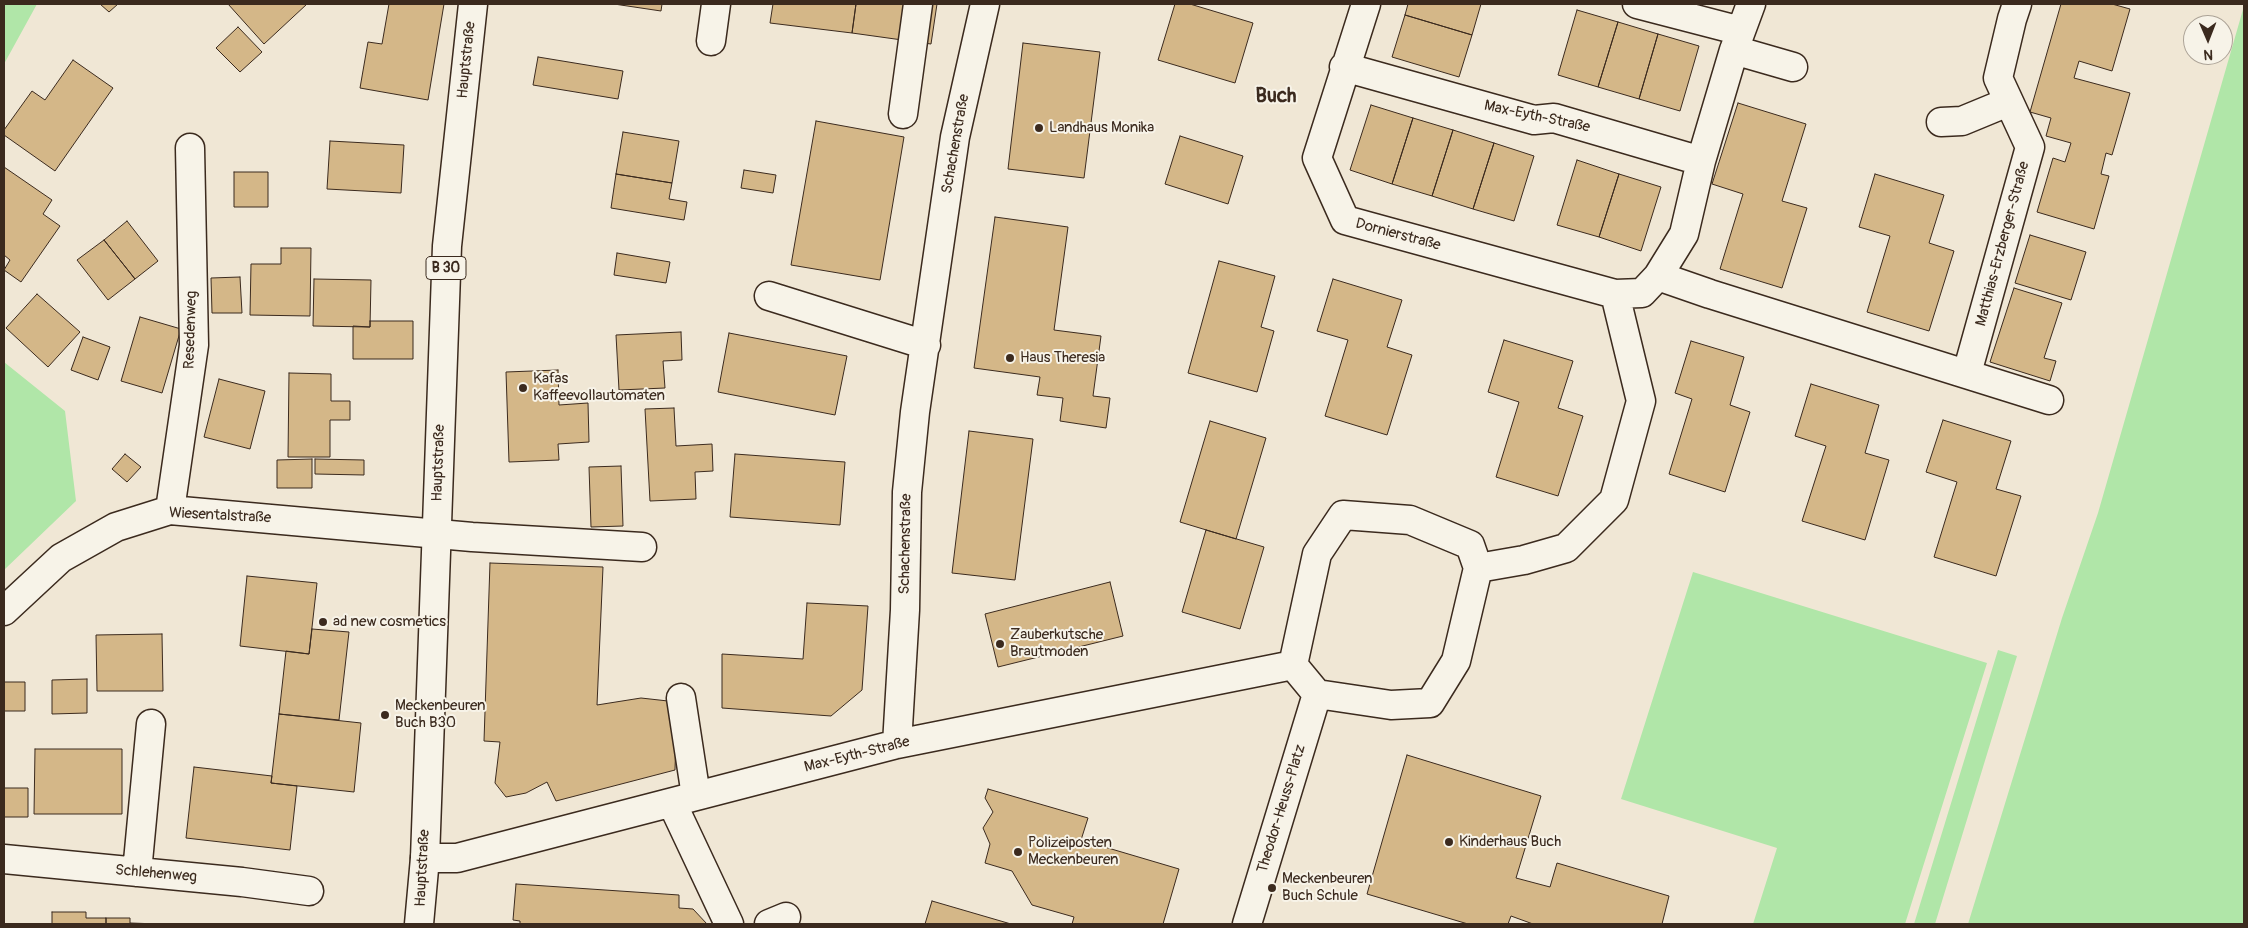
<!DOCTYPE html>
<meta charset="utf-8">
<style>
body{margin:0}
#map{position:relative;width:2248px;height:928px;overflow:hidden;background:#f0e7d5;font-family:Pangolin,sans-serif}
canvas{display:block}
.frame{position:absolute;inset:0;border:5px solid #3b2a1e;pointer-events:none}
.north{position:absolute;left:2183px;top:15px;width:50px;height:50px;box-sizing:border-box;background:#f7f3e8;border:1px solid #aca397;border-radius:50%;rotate:179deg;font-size:14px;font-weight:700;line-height:20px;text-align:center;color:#3b2a1e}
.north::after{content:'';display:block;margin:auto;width:18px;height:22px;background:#3b2a1e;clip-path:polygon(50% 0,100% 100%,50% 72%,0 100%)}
</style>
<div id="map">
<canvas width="2248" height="928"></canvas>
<div class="frame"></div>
<div class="north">N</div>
</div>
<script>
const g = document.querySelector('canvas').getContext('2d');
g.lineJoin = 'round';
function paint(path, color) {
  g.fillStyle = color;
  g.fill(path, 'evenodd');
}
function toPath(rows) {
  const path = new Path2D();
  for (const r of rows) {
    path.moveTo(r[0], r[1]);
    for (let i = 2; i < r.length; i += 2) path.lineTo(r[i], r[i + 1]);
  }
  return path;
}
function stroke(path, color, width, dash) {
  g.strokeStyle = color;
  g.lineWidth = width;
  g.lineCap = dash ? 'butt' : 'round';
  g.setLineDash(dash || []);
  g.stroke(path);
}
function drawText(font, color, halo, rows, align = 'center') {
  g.font = font + ' Pangolin,sans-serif';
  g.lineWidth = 4;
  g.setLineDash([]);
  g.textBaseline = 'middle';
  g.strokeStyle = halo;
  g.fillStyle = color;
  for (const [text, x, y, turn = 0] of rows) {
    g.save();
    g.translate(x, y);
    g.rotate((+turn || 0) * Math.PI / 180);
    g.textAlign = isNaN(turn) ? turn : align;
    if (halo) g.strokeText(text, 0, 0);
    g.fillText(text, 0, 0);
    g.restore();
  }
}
paint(toPath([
 [4,4,37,4,4,64],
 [2244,6,2244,924,1968,924,2062,618,2098,513],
 [4,362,65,411,76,501,4,570],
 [1693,572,1987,663,1905,924,1753,924,1777,848,1621,799],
 [1998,650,2017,656,1935,924,1914,924]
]), '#b0e6a8');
const building = toPath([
 [100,4,118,4,109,12,100,4],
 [228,4,307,4,264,44,228,4],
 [389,4,444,4,428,100,360,88,368,42,382,44,389,4],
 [614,4,662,4,661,11,614,4],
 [773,4,856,4,852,33,770,23,773,4],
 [856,4,937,4,931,44,852,33,856,4],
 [1175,4,1190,4,1253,23,1235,83,1158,60,1175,4],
 [1408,4,1481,4,1472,35,1405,15,1408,4],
 [2061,4,2112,4,2130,9,2112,71,2079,61,2074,78,2130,93,2112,155,2106,153,2101,174,2109,176,2094,229,2037,212,2053,158,2065,162,2071,143,2046,136,2051,118,2030,112,2061,4],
 [1577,10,1618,22,1598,87,1558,75,1577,10],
 [1405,15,1472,35,1459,77,1392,57,1405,15],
 [1618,22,1658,34,1639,99,1598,87,1618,22],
 [238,27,262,52,240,72,216,48,238,27],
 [1658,34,1699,46,1680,111,1639,99,1658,34],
 [1023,43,1100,52,1084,178,1008,169,1023,43],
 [538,57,623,71,618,99,533,85,538,57],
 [73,60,113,88,55,171,4,135,4,130,32,91,45,100,73,60],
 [1738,103,1806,124,1782,201,1807,208,1782,288,1720,269,1743,194,1712,184,1738,103],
 [1371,105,1413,118,1392,184,1350,170,1371,105],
 [1413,118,1453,130,1432,196,1392,184,1413,118],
 [816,121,904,137,880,280,791,265,816,121],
 [1453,130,1494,143,1473,209,1432,196,1453,130],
 [623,132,679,141,672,183,616,174,623,132],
 [1180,136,1243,156,1228,204,1165,184,1180,136],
 [330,141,404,145,401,193,327,189,330,141],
 [1494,143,1534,156,1514,221,1473,209,1494,143],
 [1577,160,1619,174,1599,237,1557,225,1577,160],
 [4,167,52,200,43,214,60,226,21,282,4,270,10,260,4,255,4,167],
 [744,170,776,175,773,193,741,188,744,170],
 [234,172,268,172,268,207,234,207,234,172],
 [616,174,672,183,669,199,687,202,684,220,611,208,616,174],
 [1619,174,1661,187,1641,251,1599,237,1619,174],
 [1875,174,1944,195,1929,243,1954,251,1929,331,1867,312,1890,236,1859,227,1875,174],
 [995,217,1068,227,1054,330,1101,336,1093,396,1110,398,1106,428,1060,421,1063,398,1037,395,1040,377,974,368,995,217],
 [127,221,158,261,135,279,104,240,127,221],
 [2030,235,2086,252,2071,300,2015,283,2030,235],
 [104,240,135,279,108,300,77,260,104,240],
 [281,248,311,248,310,316,250,315,251,264,281,264,281,248],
 [617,253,670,262,666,283,614,275,617,253],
 [1219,261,1275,276,1261,327,1274,331,1257,392,1188,373,1219,261],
 [240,277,242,313,212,313,211,278,240,277],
 [314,279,371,280,370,327,313,326,314,279],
 [1333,279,1402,300,1387,347,1412,355,1387,435,1325,416,1348,340,1317,331,1333,279],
 [2014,288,2062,303,2044,358,2056,361,2050,381,1990,362,2014,288],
 [37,294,80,332,48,367,6,328,37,294],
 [140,317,181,329,162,393,121,381,140,317],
 [370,321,413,321,413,359,353,359,353,326,370,327,370,321],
 [681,332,682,360,663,361,665,388,619,390,616,335,681,332],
 [729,333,847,356,835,415,718,392,729,333],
 [83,337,110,347,98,380,71,370,83,337],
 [1504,340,1573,361,1558,408,1583,416,1558,496,1496,477,1519,402,1488,392,1504,340],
 [1691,341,1744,357,1730,405,1750,412,1725,492,1669,474,1692,399,1675,393,1691,341],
 [558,370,559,405,588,403,589,442,558,444,559,460,509,462,506,372,558,370],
 [289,373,331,374,331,401,350,401,350,420,330,420,330,457,288,457,289,373],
 [219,379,265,391,250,449,204,437,219,379],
 [1811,384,1879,405,1865,453,1889,460,1865,540,1802,521,1826,446,1795,436,1811,384],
 [674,408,676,446,712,444,713,471,695,472,696,499,650,501,645,409,674,408],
 [1943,420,2011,441,1996,489,2021,496,1996,576,1934,557,1957,482,1926,472,1943,420],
 [1210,421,1266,438,1236,539,1180,522,1210,421],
 [969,431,1033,439,1015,580,952,573,969,431],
 [125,454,141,467,127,482,112,469,125,454],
 [735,454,845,462,840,525,730,517,735,454],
 [312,459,312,488,277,488,277,460,312,459],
 [315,459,364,460,364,475,315,474,315,459],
 [621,466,623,526,591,527,589,467,621,466],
 [1206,530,1264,547,1240,629,1182,612,1206,530],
 [490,563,603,567,597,705,641,698,677,702,675,770,556,801,547,782,526,793,506,797,495,783,500,742,484,741,490,563],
 [247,576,317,583,309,654,240,646,247,576],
 [1110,582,1123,636,998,667,985,614,1110,582],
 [807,603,868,606,862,690,831,716,722,708,722,654,803,659,807,603],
 [312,629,349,632,339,720,279,714,286,651,309,654,312,629],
 [162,634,163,691,97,691,96,635,162,634],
 [87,679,87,713,52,714,52,680,87,679],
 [4,682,25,682,25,711,4,711,4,682],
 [279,714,361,723,354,792,271,783,279,714],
 [35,749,122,749,122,814,34,814,35,749],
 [1407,755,1541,796,1516,878,1550,887,1557,863,1669,896,1662,924,1533,924,1511,916,1508,924,1468,924,1367,894,1407,755],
 [194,767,272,776,271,783,297,786,290,850,186,838,194,767],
 [4,788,28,788,28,817,4,817,4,788],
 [988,789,1088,818,1081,840,1179,869,1163,924,1072,924,1074,917,1032,905,1012,871,985,863,990,844,983,828,993,812,985,798,988,789],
 [516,884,679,895,679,908,693,909,707,924,520,924,520,921,513,920,516,884],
 [932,901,1011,924,925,924,932,901],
 [52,912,86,912,86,918,106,918,106,924,52,924,52,912],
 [106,918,130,918,130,923,159,924,106,924,106,918]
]);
paint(building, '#d4b788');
stroke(building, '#3b2a1e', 1);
const minor = toPath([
 [1366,4,1317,158,1345,220,1615,294,1642,293,1658,276,1684,234,1701,161,1734,50,1751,4],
 [1637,4,1741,31],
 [711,41,716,4],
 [1734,50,1793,67],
 [1344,67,1534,120,1554,118,1701,161],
 [903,114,918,4],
 [1941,122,1962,121,2008,102],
 [1658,276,1710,294,2049,400],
 [769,296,926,345],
 [1967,373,2030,147,1998,78,2012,19,2017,4],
 [170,510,194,345,190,148],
 [4,611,61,558,116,527,170,510,472,537,642,547],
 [1293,665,1317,694,1391,705,1430,703,1456,661,1478,568,1524,560,1566,548,1614,500,1641,401,1615,294],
 [1293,665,1317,554,1343,515,1410,520,1470,545,1478,568],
 [681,698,696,796],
 [897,744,905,610,907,492,915,412,955,137,985,4],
 [672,803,729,924],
 [425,858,457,858,897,744,1293,665],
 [4,859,242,882,309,891],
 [137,872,151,724],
 [769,924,786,917],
 [1247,924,1317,694]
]);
const major = toPath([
 [419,924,425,858,447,246,473,4]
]);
stroke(minor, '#3b2a1e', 31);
stroke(major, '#3b2a1e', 31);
stroke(minor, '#f7f3e8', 28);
stroke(major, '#f7f3e8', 28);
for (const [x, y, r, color] of [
 [1039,128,5,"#3b2a1e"],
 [1010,358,5,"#3b2a1e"],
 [523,388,5,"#3b2a1e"],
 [323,622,5,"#3b2a1e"],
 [1000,644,5,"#3b2a1e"],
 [385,715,5,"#3b2a1e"],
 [1449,842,5,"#3b2a1e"],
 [1018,852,5,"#3b2a1e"],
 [1272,888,5,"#3b2a1e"]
]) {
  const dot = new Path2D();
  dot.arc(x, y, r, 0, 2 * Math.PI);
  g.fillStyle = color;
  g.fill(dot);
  stroke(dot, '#f7f3e8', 2);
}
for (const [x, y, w] of [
 [446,268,40]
]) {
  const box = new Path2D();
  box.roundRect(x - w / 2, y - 11.5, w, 23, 4);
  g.fillStyle = '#f7f3e8';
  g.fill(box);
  stroke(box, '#3b2a1e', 1);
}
drawText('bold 14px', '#3b2a1e', null, [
 ["B 30",446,268]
]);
drawText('15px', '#3b2a1e', '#f7f3e8', [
 ["Hauptstraße",467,60,-84],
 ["Max-Eyth-Straße",1537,117,12],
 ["Schachenstraße",956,144,-80],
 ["Dornierstraße",1398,235,15],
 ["Matthias-Erzberger-Straße",2003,244,-75],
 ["Resedenweg",191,330,-88],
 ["Hauptstraße",439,463,-88],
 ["Wiesentalstraße",220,516,3],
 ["Schachenstraße",906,544,-89],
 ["Max-Eyth-Straße",857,755,-14],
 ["Theodor-Heuss-Platz",1282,809,-73],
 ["Hauptstraße",423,868,-87],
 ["Schlehenweg",156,874,5]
]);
drawText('15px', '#3b2a1e', '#f7f3e8', [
 ["Landhaus Monika",1049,128],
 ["Haus Theresia",1020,358],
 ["Kafas",533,379],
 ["Kaffeevollautomaten",533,396],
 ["ad new cosmetics",333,622],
 ["Zauberkutsche",1010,635],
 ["Brautmoden",1010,652],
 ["Meckenbeuren",395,706],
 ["Buch B30",395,723],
 ["Kinderhaus Buch",1459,842],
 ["Polizeiposten",1028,843],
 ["Meckenbeuren",1028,860],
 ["Meckenbeuren",1282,879],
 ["Buch Schule",1282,896]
], 'left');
drawText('bold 20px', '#3b2a1e', '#f7f3e8', [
 ["Buch",1276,97]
]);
</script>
